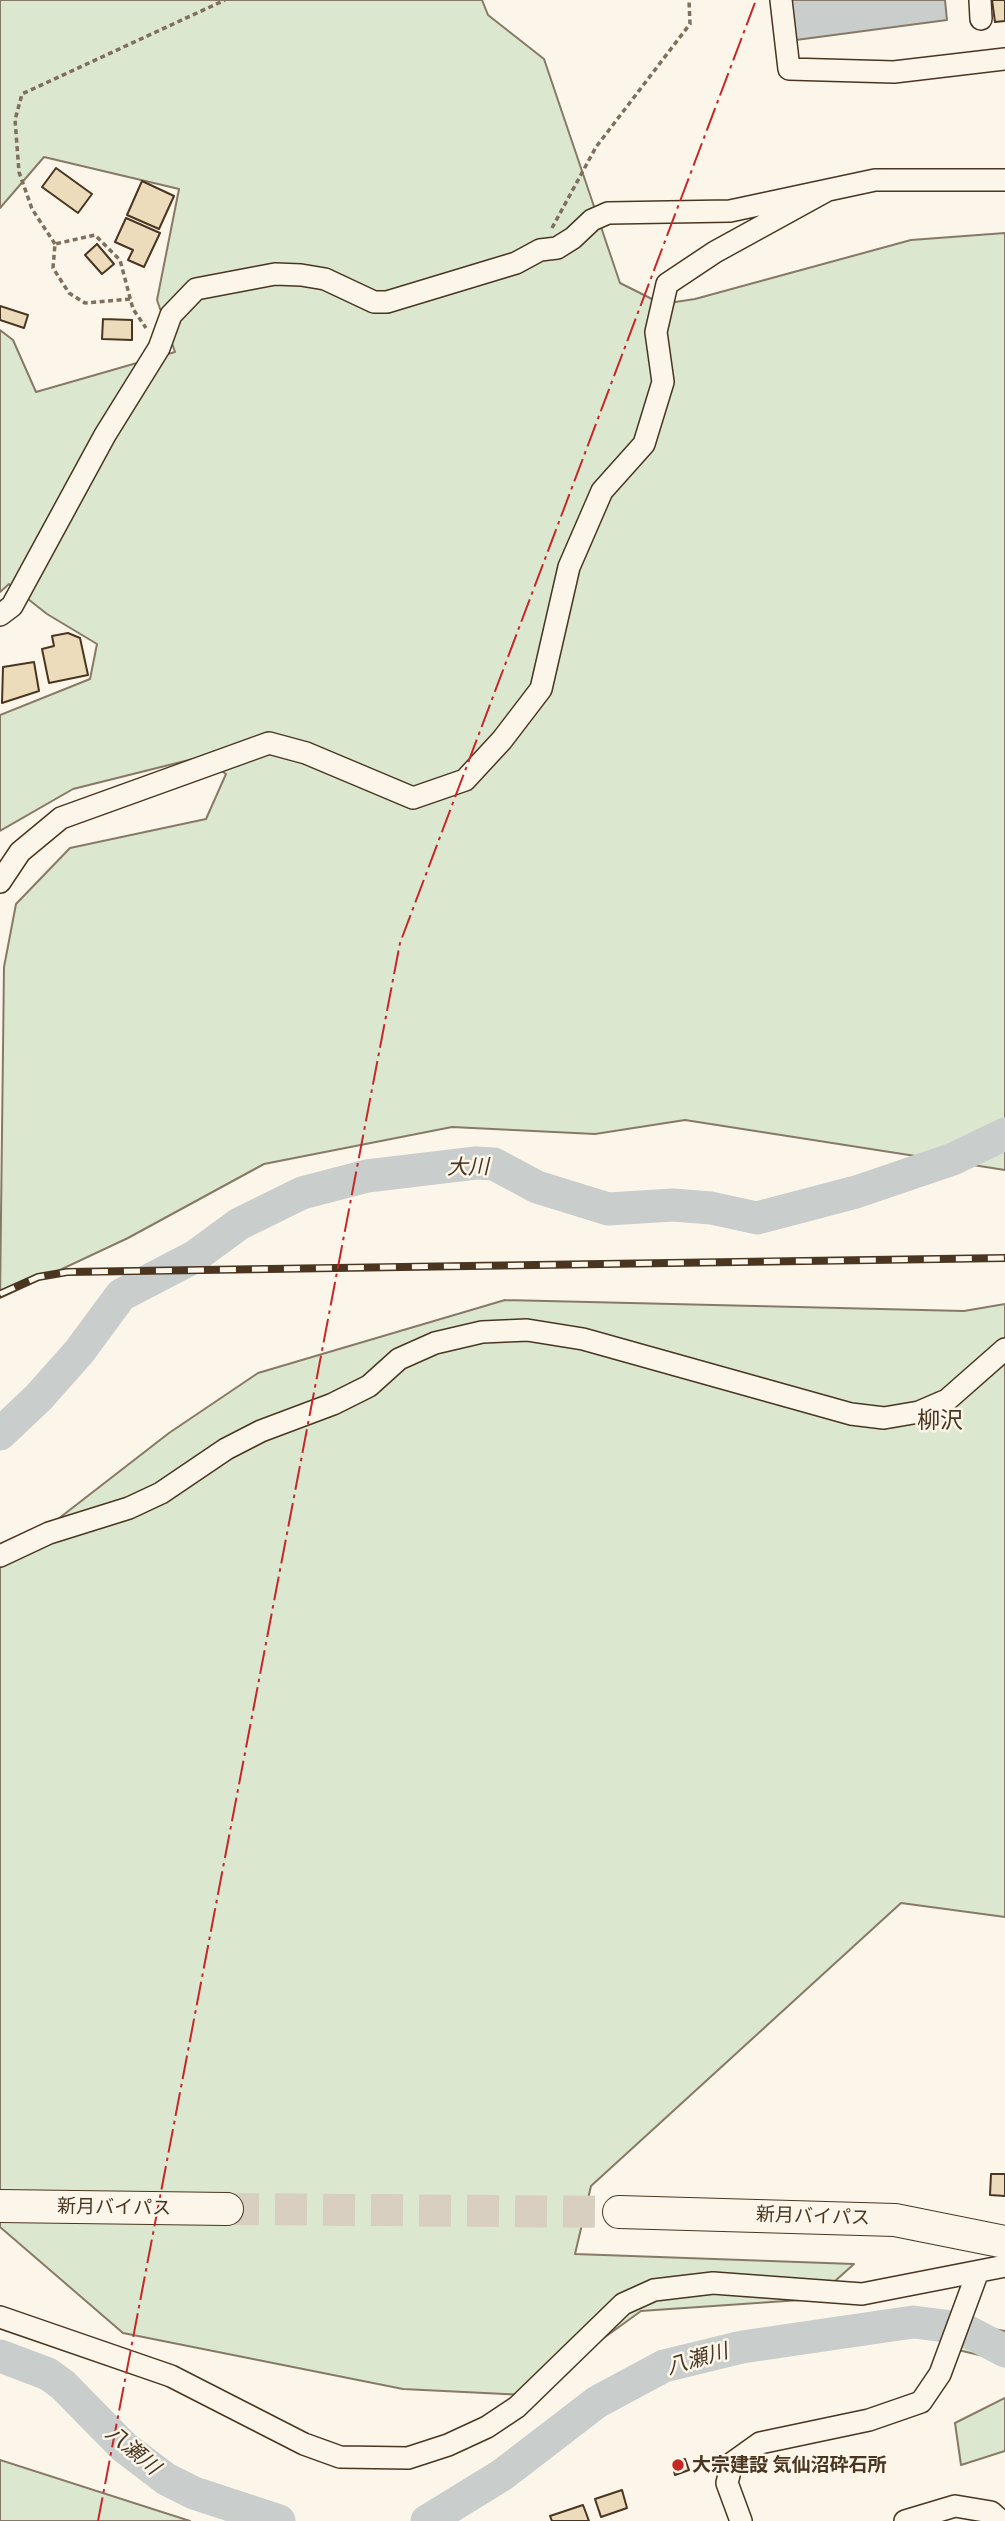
<!DOCTYPE html>
<meta charset="utf-8">
<style>
body{margin:0}
canvas{display:block;background:#fbf6e9}
</style>
<canvas width="1005" height="2521"></canvas>
<script>
const g = document.querySelector('canvas').getContext('2d');
g.lineJoin = 'round';
function paint(path, color) {
  g.fillStyle = color;
  g.fill(path, 'evenodd');
}
function toPath(rows) {
  const path = new Path2D();
  for (const r of rows) {
    path.moveTo(r[0], r[1]);
    for (let i = 2; i < r.length; i += 2) path.lineTo(r[i], r[i + 1]);
  }
  return path;
}
function stroke(path, color, width, dash) {
  g.strokeStyle = color;
  g.lineWidth = width;
  g.lineCap = dash ? 'butt' : 'round';
  g.setLineDash(dash || []);
  g.stroke(path);
}
function drawText(font, color, halo, rows, align = 'center') {
  g.font = font + ' Ubuntu,"Noto Sans JP",sans-serif';
  g.lineWidth = 5;
  g.setLineDash([]);
  g.textBaseline = 'middle';
  g.strokeStyle = halo;
  g.fillStyle = color;
  for (const [text, x, y, turn = 0] of rows) {
    g.save();
    g.translate(x, y);
    g.rotate((+turn || 0) * Math.PI / 180);
    g.textAlign = isNaN(turn) ? turn : align;
    if (halo) g.strokeText(text, 0, 0);
    g.fillText(text, 0, 0);
    g.restore();
  }
}
const green = toPath([
 [0,0,482,0,488,15,544,59,620,283,662,304,695,299,911,240,1005,233,1005,1170,685,1120,595,1134,452,1127,264,1164,128,1238,0,1298,4,967,16,904,70,848,206,819,226,774,201,757,73,789,0,831,0,715,90,679,97,644,47,614,9,584,0,592,0,330,13,340,36,392,175,352,157,300,179,189,44,157,0,208,0,0],
 [505,1300,964,1311,1005,1304,1005,1917,901,1903,591,2186,575,2254,854,2264,815,2299,641,2311,525,2395,403,2389,123,2333,0,2227,0,1564,169,1433,258,1373,505,1300],
 [977,2326,1005,2331,1005,2361,958,2350,977,2326],
 [1005,2398,1005,2451,961,2465,955,2423,1005,2398],
 [0,2460,190,2521,0,2521,0,2460]
]);
paint(green, '#dce7d0');
stroke(green, '#887966', 2);
const water = toPath([
 [790,0,945,0,947,20,796,40,790,0]
]);
paint(water, '#c9cecd');
stroke(water, '#887966', 2);
stroke(toPath([
 [0,1434,39,1397,79,1352,121,1295,194,1257,239,1224,302,1193,367,1176,476,1163,494,1164,537,1187,608,1209,673,1205,711,1208,757,1218,856,1192,953,1159,1005,1134],
 [0,2356,48,2374,63,2385,124,2447,166,2479,194,2493,279,2521],
 [427,2521,502,2475,597,2402,664,2366,742,2347,913,2322,961,2328,1005,2351]
]), '#c9cecd', 33);
const building = toPath([
 [992,0,1005,0,1005,21,995,22,992,0],
 [56,168,92,194,78,213,42,187,56,168],
 [142,181,174,196,159,229,127,215,142,181],
 [126,218,160,233,144,267,128,260,133,250,115,242,126,218],
 [97,244,114,264,102,274,85,255,97,244],
 [0,306,28,315,24,328,0,320,0,306],
 [103,319,132,320,132,340,102,339,103,319],
 [68,633,80,638,88,675,49,683,42,649,54,646,52,636,68,633],
 [34,662,39,691,2,703,3,667,34,662],
 [991,2174,1005,2174,1005,2196,990,2195,991,2174],
 [685,2459,689,2470,675,2475,672,2464,685,2459],
 [622,2490,627,2508,601,2517,595,2499,622,2490],
 [583,2505,589,2521,552,2521,550,2516,583,2505]
]);
paint(building, '#ecdcbc');
stroke(building, '#4a3520', 2);
stroke(toPath([
 [227,2209,619,2212]
]), '#d8cfc1', 32, [32, 16]);
const minor = toPath([
 [781,0,789,69,894,72,1005,59],
 [980,0,981,19],
 [0,615,12,606,105,435,159,348,171,315,196,289,275,274,301,275,325,279,374,302,387,302,516,263,540,250,557,248,573,238,592,220,608,213,730,211,875,180,1005,180],
 [0,882,20,852,61,818,269,743,306,753,413,798,465,780,502,740,541,689,569,567,602,491,644,444,663,382,656,332,667,284,715,252,826,191],
 [0,1556,49,1533,129,1508,161,1493,226,1449,261,1431,333,1404,369,1386,399,1359,435,1343,482,1332,527,1330,583,1339,851,1414,884,1418,919,1412,947,1400,1005,1349],
 [0,2317,171,2376,304,2444,340,2457,408,2458,448,2445,487,2427,517,2407,623,2304,654,2290,713,2283,862,2294,1005,2266],
 [741,2521,727,2483,732,2463,760,2443,869,2420,921,2402,940,2374,977,2274],
 [905,2521,955,2506,991,2512,1001,2521]
]);
const highway = toPath([
 [0,2206,227,2209],
 [619,2212,895,2220,1005,2242]
]);
stroke(minor, '#4a3520', 24);
stroke(highway, '#4a3520', 34);
stroke(toPath([
 [552,228,596,147,690,24,689,0],
 [55,244,32,209,19,172,15,120,22,94,225,0],
 [130,299,85,303,69,293,53,268,55,244,95,235,120,260,133,309,146,328]
]), '#7f6f5c', 3.5, [5, 3.5]);
stroke(minor, '#fbf6e9', 21);
stroke(highway, '#fbf6e9', 32);
const rail = toPath([
 [0,1294,38,1277,67,1272,1005,1258]
]);
stroke(rail, '#4a3520', 8);
stroke(rail, '#fbf6e9', 5, [16]);
stroke(toPath([
 [98,2521,400,943,756,0]
]), '#c62828', 2, [24, 5, 3.5, 5]);
for (const [x, y, r, color] of [
 [678,2465,7,"#c62828"]
]) {
  const dot = new Path2D();
  dot.arc(x, y, r, 0, 2 * Math.PI);
  g.fillStyle = color;
  g.fill(dot);
  stroke(dot, '#fbf6e9', 2.5);
}
drawText('19px', '#4a3520', '#fbf6e9', [
 ["新月バイパス",114,2207,1],
 ["新月バイパス",813,2216,2]
]);
drawText('bold 19px', '#4a3520', '#fbf6e9', [
 ["大宗建設 気仙沼砕石所",692,2465]
], 'left');
drawText('italic 21px', '#4a3520', '#fbf6e9', [
 ["大川",468,1167,-1],
 ["八瀬川",697,2359,-16],
 ["八瀬川",133,2450,40]
]);
drawText('23px', '#4a3520', '#fbf6e9', [
 ["柳沢",940,1420]
]);
</script>
